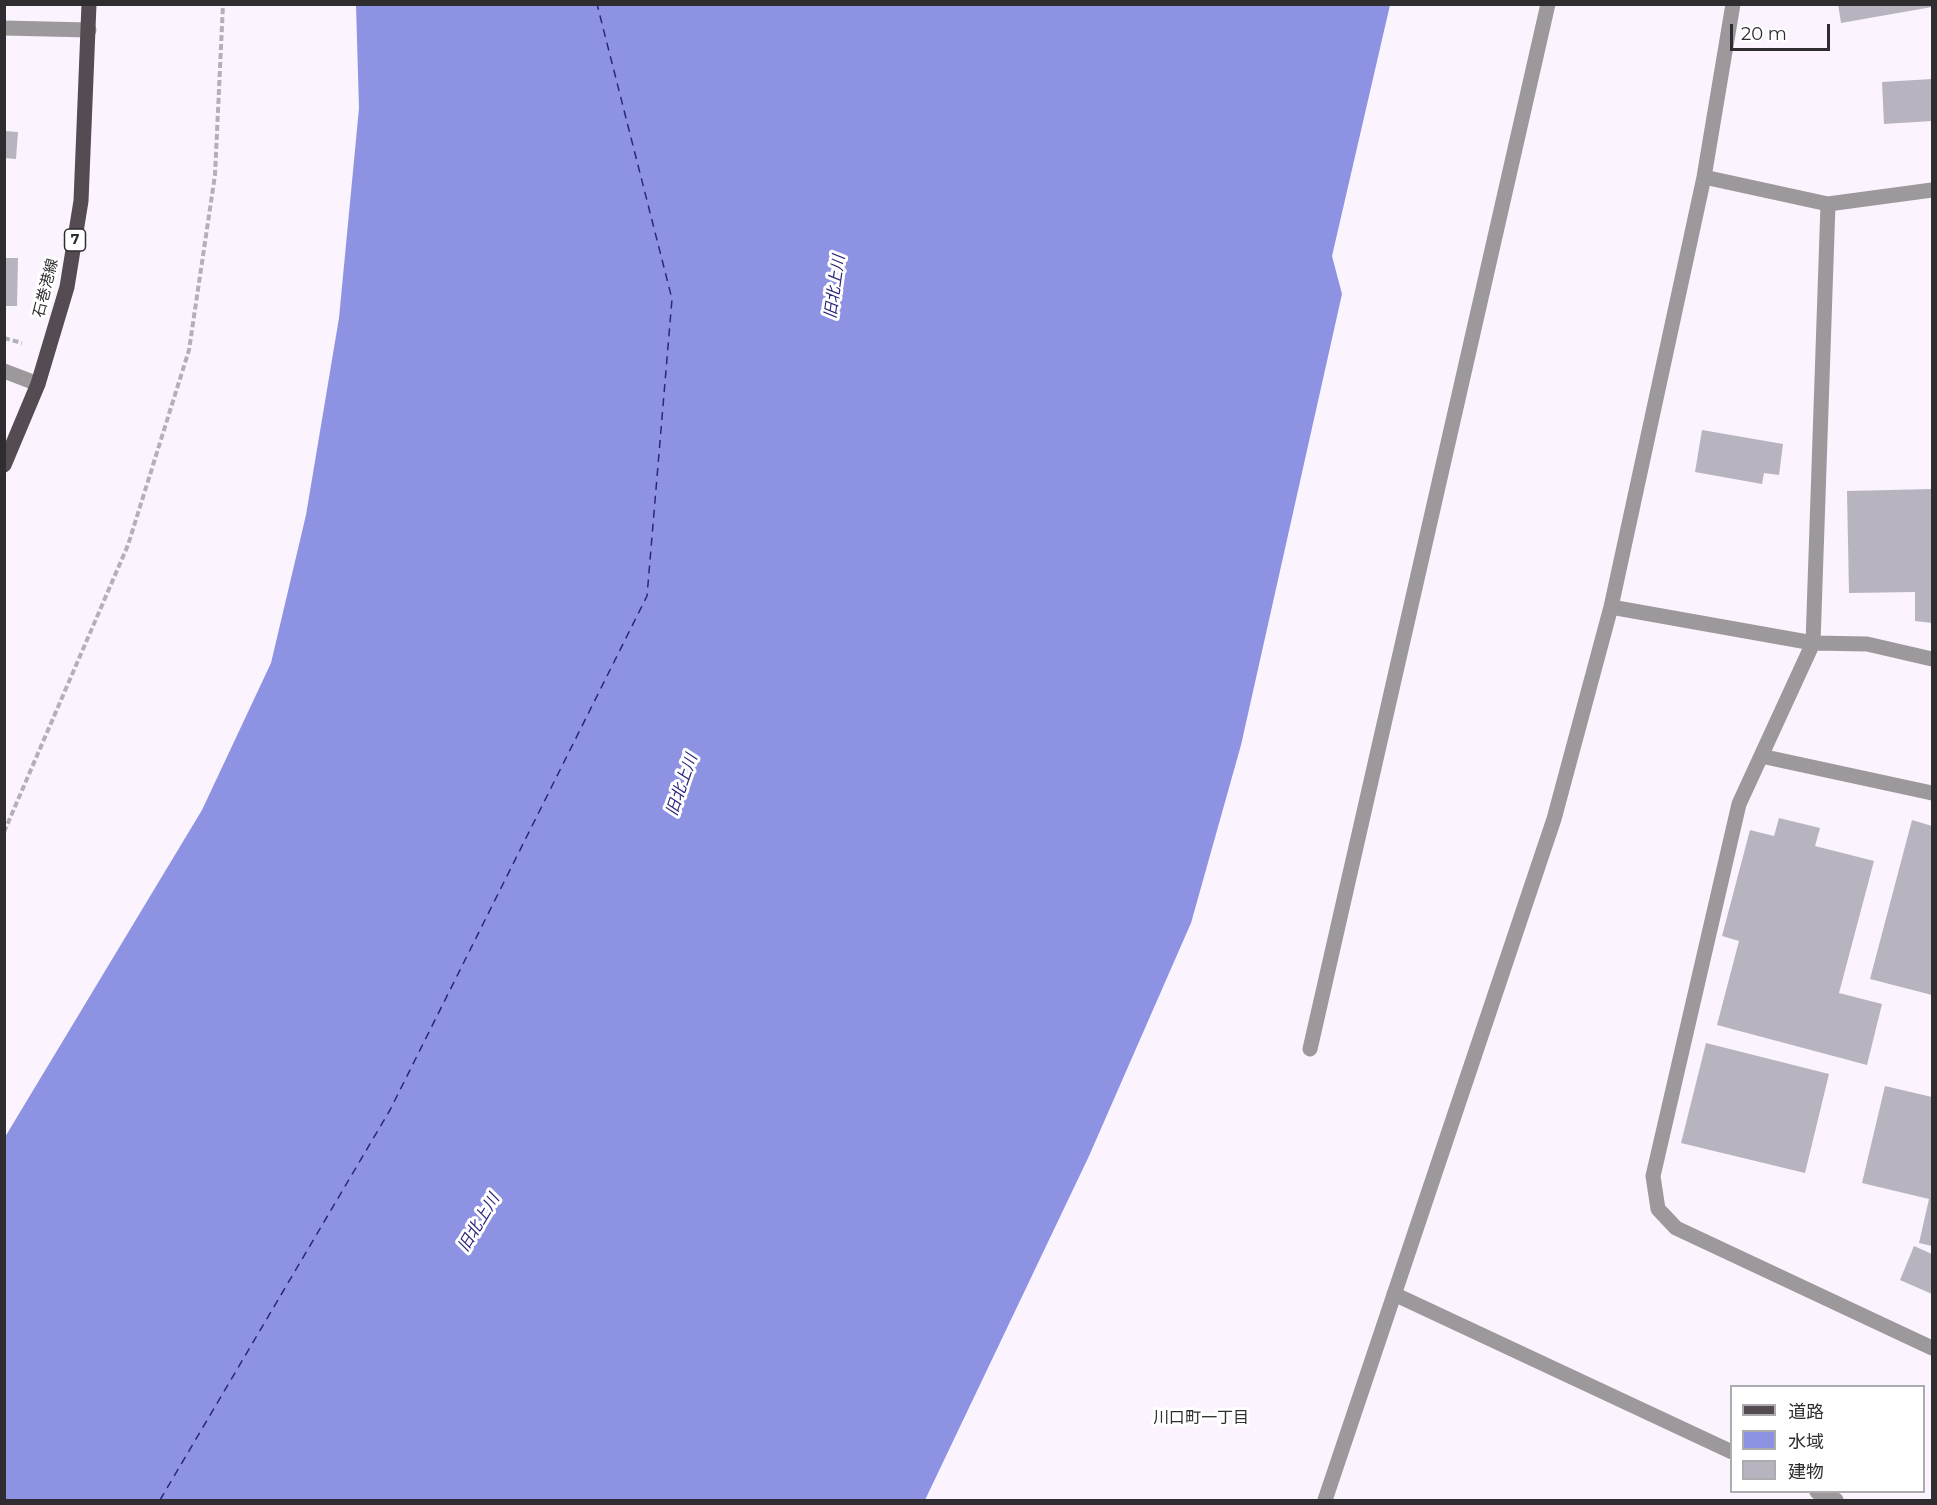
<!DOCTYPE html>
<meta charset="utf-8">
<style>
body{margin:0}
#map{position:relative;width:1937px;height:1505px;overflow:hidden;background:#fbf3fe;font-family:Montserrat,"Noto Sans JP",sans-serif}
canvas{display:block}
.frame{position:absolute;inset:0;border:6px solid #302d31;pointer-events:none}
.legend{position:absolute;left:1730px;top:1385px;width:195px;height:108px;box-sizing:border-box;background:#fff;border:2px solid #acabad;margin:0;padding:8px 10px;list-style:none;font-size:18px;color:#302d31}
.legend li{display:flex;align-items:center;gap:12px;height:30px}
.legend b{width:30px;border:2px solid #acabad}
.scale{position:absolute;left:1730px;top:24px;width:100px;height:27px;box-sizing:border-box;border:3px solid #302d31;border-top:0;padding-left:8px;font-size:18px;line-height:21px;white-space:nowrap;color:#302d31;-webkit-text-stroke:4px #fff;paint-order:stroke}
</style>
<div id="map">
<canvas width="1937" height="1505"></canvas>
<div class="frame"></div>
<ul class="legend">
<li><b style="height:8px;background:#544c52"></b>道路</li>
<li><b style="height:16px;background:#8d93e2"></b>水域</li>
<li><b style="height:16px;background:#b7b4c0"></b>建物</li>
</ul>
<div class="scale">20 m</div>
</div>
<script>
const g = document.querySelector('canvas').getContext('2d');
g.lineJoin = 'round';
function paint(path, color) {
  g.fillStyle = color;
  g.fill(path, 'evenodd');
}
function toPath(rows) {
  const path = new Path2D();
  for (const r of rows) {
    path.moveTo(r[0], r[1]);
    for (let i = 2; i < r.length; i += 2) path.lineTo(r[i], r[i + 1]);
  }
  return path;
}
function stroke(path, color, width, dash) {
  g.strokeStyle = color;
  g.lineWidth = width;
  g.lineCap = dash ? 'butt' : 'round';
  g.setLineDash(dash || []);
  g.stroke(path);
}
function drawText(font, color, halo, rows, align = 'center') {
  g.font = font + ' Montserrat,"Noto Sans JP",sans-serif';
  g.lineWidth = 6;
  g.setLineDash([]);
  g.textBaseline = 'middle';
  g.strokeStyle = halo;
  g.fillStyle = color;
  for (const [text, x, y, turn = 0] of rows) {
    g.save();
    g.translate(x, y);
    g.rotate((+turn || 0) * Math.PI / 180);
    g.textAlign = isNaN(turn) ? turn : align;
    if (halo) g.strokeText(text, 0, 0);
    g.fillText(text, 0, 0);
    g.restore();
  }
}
paint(toPath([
 [356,5,1390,5,1332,256,1342,294,1241,745,1191,923,1089,1156,925,1500,5,1500,5,1137,202,810,271,663,306,515,339,318,359,108]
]), '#8d93e2');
stroke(toPath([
 [160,1500,390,1110,647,596,672,299,597,4]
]), '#2d247f', 1.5, [8, 6]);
paint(toPath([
 [1838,4,1932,4,1932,7,1841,23],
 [1932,79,1932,121,1884,124,1882,82],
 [4,131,18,132,16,159,4,158],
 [4,258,18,258,17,306,4,306],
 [1702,430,1783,444,1779,475,1764,473,1762,484,1695,472],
 [1932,489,1932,623,1915,621,1915,592,1849,593,1847,491],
 [1779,818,1820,828,1815,846,1874,861,1839,993,1882,1004,1867,1065,1717,1025,1739,941,1722,936,1750,830,1774,836],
 [1912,820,1932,826,1932,995,1870,979],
 [1706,1043,1829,1074,1805,1173,1681,1143],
 [1885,1086,1932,1097,1932,1246,1919,1243,1929,1199,1862,1183],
 [1914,1246,1932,1254,1932,1294,1900,1280]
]), '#b7b4c0');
stroke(toPath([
 [4,338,22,343],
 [4,832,128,545,189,350,215,175,223,4]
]), '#b5afb8', 4, [6, 3]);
stroke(toPath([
 [4,28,89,30],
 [1704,177,1828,204],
 [1932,190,1828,204,1813,643,1739,804,1653,1176,1658,1209,1676,1228,1932,1348],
 [4,371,38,384],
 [1611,607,1813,643,1867,644,1932,659],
 [1761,756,1932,793],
 [1310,1049,1548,4],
 [1394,1294,1732,1452],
 [1817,1492,1836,1500],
 [1325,1500,1554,819,1611,607,1704,177,1733,4]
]), '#9d989b', 15);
stroke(toPath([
 [4,465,38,384,67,287,81,201,89,4]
]), '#544c52', 15);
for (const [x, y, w] of [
 [75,240,21]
]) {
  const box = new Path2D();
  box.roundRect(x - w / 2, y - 11, w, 22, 4.5);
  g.fillStyle = '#fff';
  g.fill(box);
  stroke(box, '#302d31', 1.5);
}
drawText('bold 14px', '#302d31', null, [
 ["7",75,240]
]);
drawText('15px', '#302d31', '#fff', [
 ["石巻港線",46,288,-76]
]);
drawText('italic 16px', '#2d247f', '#fff', [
 ["旧北上川",835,287,-82],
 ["旧北上川",682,785,-71],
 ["旧北上川",479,1223,-59]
]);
drawText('16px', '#302d31', '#fff', [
 ["川口町一丁目",1201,1418]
]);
</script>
